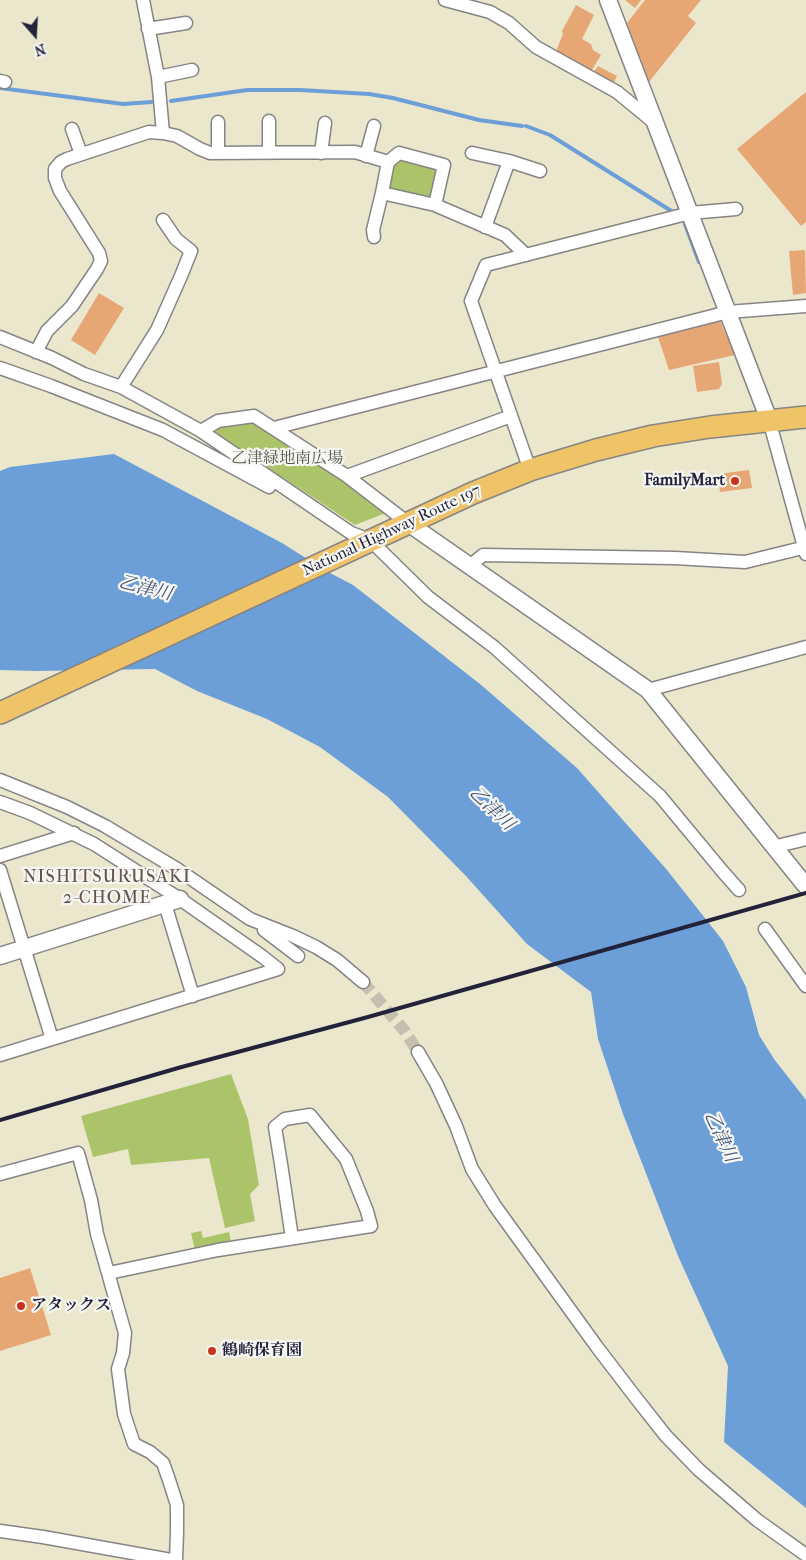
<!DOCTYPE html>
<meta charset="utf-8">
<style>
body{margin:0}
#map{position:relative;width:806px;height:1560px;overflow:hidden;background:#ebe7cd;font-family:"IM FELL French Canon",serif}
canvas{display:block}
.north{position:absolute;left:10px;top:10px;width:50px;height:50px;-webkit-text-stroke:4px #f6f6f2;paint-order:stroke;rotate:161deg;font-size:14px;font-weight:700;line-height:20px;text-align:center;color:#22223b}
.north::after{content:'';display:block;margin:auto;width:18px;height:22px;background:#22223b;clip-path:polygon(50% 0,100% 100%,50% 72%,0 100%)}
</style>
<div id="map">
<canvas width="806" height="1560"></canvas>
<div class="north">N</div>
</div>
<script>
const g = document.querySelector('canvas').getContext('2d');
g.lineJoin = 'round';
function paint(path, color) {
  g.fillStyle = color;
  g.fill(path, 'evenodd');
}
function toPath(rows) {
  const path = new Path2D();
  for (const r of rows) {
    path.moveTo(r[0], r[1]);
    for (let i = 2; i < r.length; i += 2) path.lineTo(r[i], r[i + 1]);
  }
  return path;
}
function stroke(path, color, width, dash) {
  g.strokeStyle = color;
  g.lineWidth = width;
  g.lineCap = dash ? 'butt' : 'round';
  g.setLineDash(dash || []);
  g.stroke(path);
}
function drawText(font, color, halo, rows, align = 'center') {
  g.font = font + ' "IM FELL French Canon","Noto Serif JP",serif';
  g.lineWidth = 4.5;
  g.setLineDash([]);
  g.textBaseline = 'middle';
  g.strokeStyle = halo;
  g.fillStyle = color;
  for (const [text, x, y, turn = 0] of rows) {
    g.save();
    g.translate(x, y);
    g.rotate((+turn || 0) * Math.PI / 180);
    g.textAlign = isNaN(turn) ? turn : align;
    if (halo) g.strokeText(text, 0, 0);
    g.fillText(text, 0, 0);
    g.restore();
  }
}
paint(toPath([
 [400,157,437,167,439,172,433,197,428,199,392,191,389,187,395,161],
 [254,419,391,511,355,525,209,429],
 [231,1074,248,1119,259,1185,250,1194,255,1221,225,1228,209,1158,131,1165,128,1149,93,1157,81,1116],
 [201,1231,203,1238,229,1232,231,1242,195,1250,191,1233]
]), '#abc46a');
paint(toPath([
 [114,454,282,543,328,572,353,585,480,684,577,768,667,870,723,941,746,987,759,1035,774,1059,806,1100,806,1508,724,1442,728,1366,678,1256,623,1114,598,1039,591,992,527,944,465,875,388,797,320,747,267,719,197,691,155,669,36,671,0,670,0,471,10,467]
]), '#6c9ed7');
stroke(toPath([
 [0,88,123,104,152,102],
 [171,101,247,90,300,90,369,94,393,98,479,120,522,126],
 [526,126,550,135,673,212],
 [685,224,699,262]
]), '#6c9ed7', 4);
paint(toPath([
 [625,0,641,0,635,8],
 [645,0,701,0,688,16,696,23,649,82,627,23],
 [576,5,594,15,582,39,591,44,593,50,601,55,590,73,555,54,563,34,562,31],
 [598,66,617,76,613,84,593,73],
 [806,92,806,222,801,226,737,149],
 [805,250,806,293,793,295,789,251],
 [99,293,124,308,95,355,71,340],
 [720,321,735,355,669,370,658,337],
 [719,362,722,384,719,389,697,392,693,366],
 [749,470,752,488,720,492,718,474],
 [30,1268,51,1335,0,1351,0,1278]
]), '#e6a774');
stroke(toPath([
 [363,982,404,1030,418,1052]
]), '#c3c0b0', 12, [12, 6]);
const minor = toPath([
 [143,0,158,77,163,133],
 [445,0,490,12,509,23,536,47,617,92,656,124],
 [148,29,186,23],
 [158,77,192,70],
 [0,81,5,82],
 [218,122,218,153],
 [72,129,81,154],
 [269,153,269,121],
 [321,153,325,123],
 [472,153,509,161,540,171],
 [366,156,374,126],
 [388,162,399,153,444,165,435,205],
 [485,227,509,161],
 [374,237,373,230,382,193],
 [0,337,52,358,84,374,121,387,201,431,351,533,370,540,428,597,494,647,660,796,723,872,739,890],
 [36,352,47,331,72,306,97,269,101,261,99,253,60,191,55,178,55,169,61,162,67,159,149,132,163,133,177,136,200,149,210,153,355,152,388,162,382,193,435,205,505,235,526,255],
 [0,368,51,386,163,430,269,487],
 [121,387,157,330,181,276,191,251,176,239,163,220],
 [769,420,806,554],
 [274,428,728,312,806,306],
 [201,431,218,421,254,416,347,476,408,523],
 [530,470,471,301,486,265,690,213,736,209],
 [347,476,511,416],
 [471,565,483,555,675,558,745,562,806,547],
 [648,690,806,647],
 [0,780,67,807,105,826,177,869,250,919,293,936,316,947,337,960,363,982],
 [0,802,30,813,94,844,180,899,263,957,278,969],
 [773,847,806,839],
 [0,856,74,833],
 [0,870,52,1039],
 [165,904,193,996],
 [765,929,806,986],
 [264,930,298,956],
 [418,1052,436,1083,456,1126,472,1169,495,1206,597,1347,636,1398,666,1436,699,1470,757,1520,806,1555],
 [0,1055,278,969],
 [0,1174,78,1153,91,1200,97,1234,125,1333,123,1353,118,1369,124,1414,134,1444,150,1452,163,1463,169,1480,177,1505,177,1532,176,1560],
 [109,1273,218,1250,371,1226,367,1211,346,1159,310,1115,285,1119,275,1127,281,1164,292,1238],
 [0,1531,43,1537,171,1560]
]);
const tertiary = toPath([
 [608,0,769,420],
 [408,523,648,690,805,885],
 [0,956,180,899]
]);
const trunk = toPath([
 [0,713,473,493,530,470,596,450,653,436,710,427,806,417]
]);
stroke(minor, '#868484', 15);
stroke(tertiary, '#868484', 19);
stroke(trunk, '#868484', 24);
stroke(minor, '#fff', 12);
stroke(tertiary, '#fff', 16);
stroke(trunk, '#efc469', 21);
stroke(toPath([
 [0,1120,178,1068,368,1017,806,893]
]), '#22223b', 4);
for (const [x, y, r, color] of [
 [735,481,5,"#c8321e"],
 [21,1306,5,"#c8321e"],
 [212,1351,5,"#c8321e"]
]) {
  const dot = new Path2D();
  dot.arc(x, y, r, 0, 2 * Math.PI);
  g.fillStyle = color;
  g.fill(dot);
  stroke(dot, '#f6f6f2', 2);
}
drawText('16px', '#525b4b', '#f6f6f2', [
 ["乙津緑地南広場",287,459]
]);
drawText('bold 16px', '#22223b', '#f6f6f2', [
 ["FamilyMart",725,481,"right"],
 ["アタックス",31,1306],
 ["鶴崎保育園",222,1351]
], 'left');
drawText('16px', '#22223b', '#f6f6f2', [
 ["National Highway Route 197",392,531,-25]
]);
drawText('italic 18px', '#405479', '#f6f6f2', [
 ["乙津川",145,589,14],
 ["乙津川",491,809,44],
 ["乙津川",720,1137,65]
]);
g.letterSpacing = '1px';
drawText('18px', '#67514f', '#f6f6f2', [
 ["NISHITSURUSAKI",107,878],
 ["2-CHOME",107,899]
]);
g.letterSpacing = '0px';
</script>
